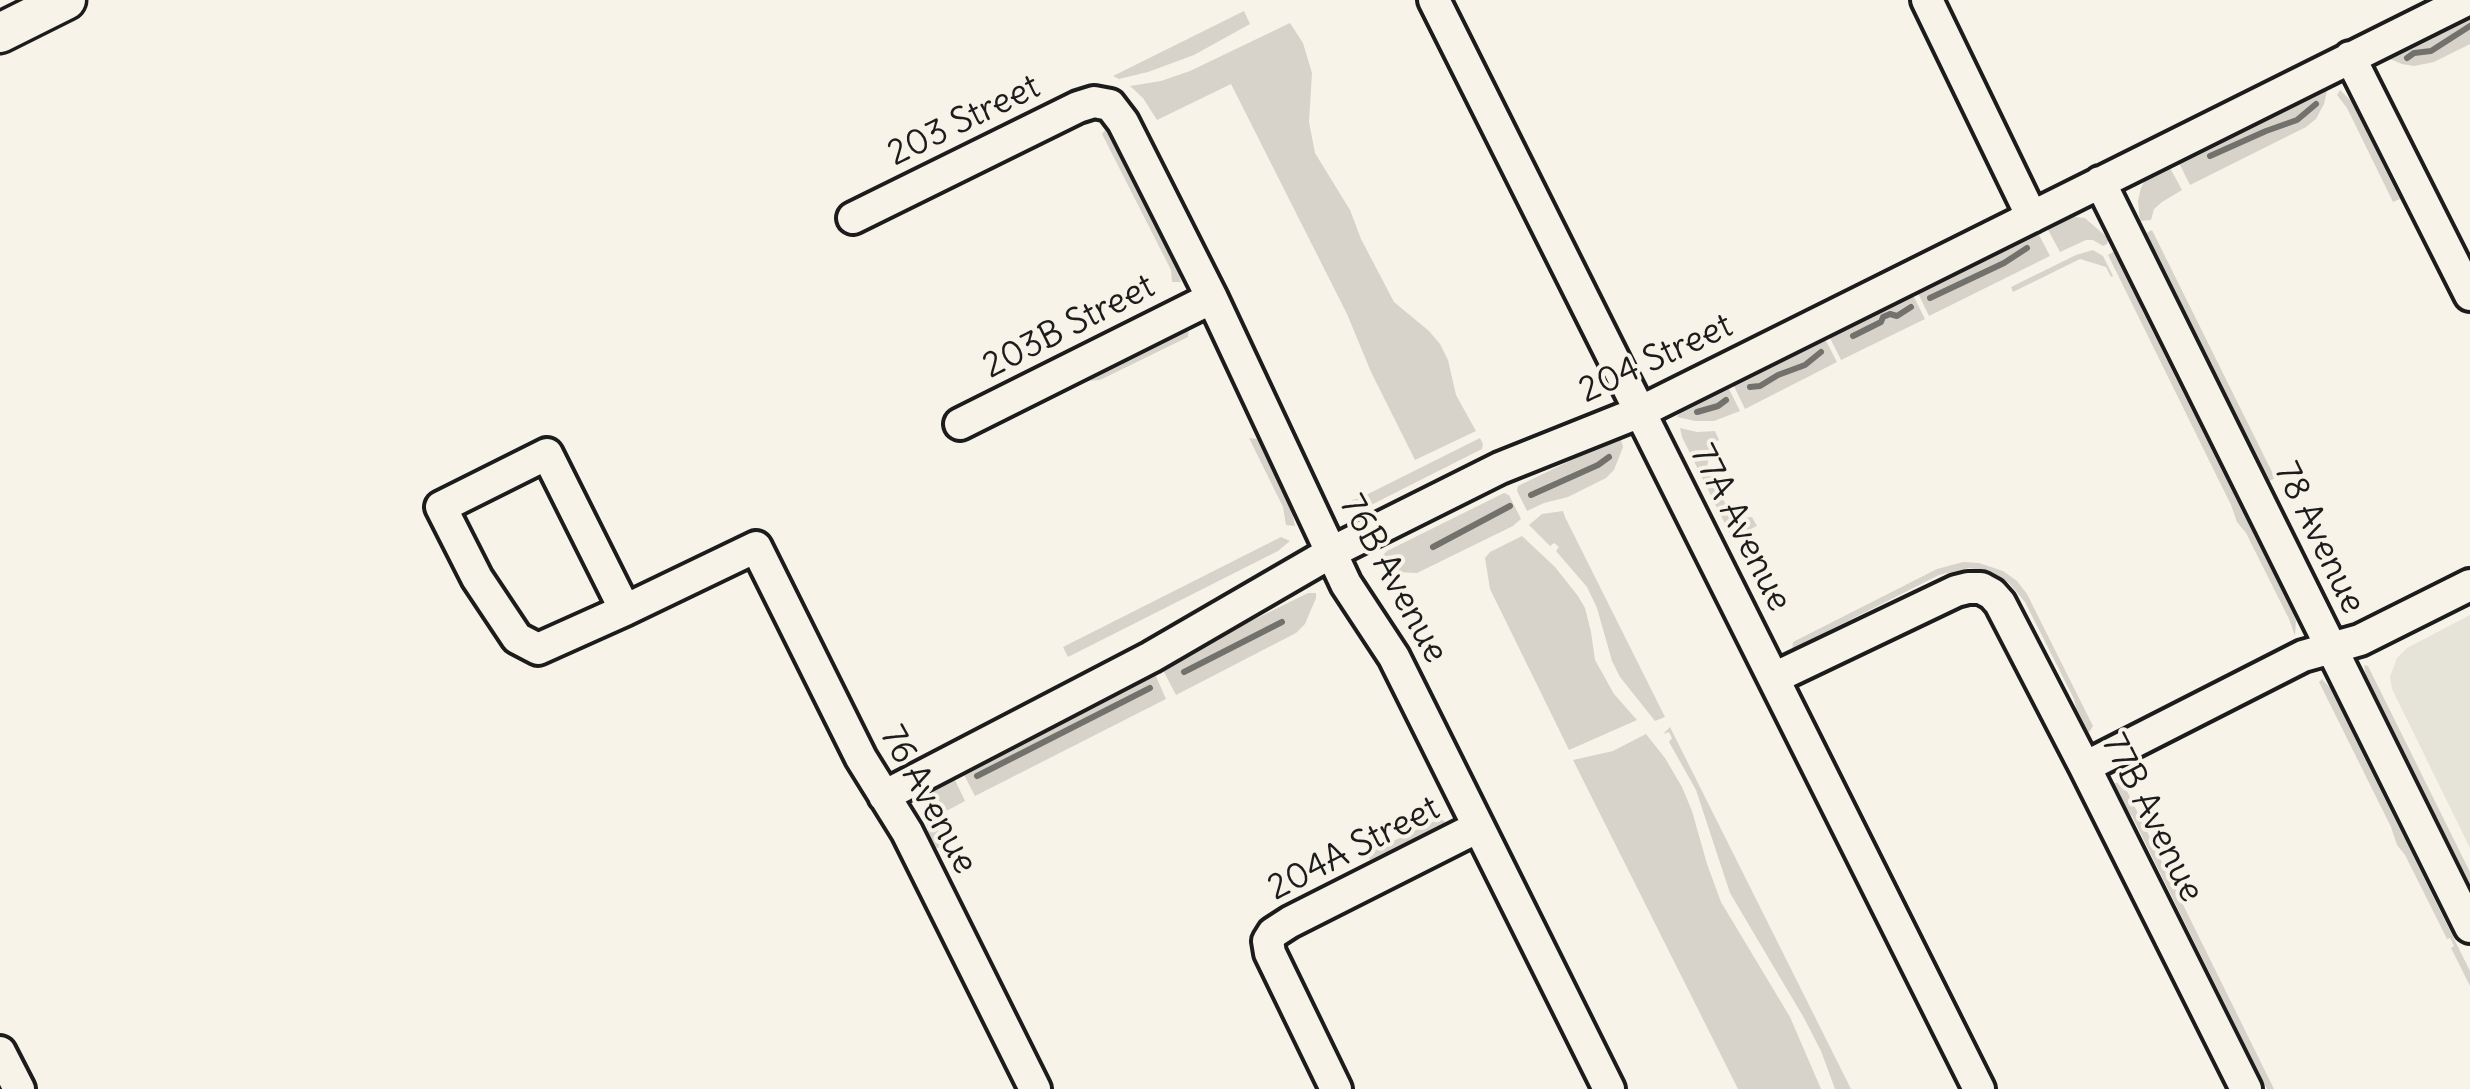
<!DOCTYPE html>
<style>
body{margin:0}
canvas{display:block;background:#f7f3e8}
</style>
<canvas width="2470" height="1089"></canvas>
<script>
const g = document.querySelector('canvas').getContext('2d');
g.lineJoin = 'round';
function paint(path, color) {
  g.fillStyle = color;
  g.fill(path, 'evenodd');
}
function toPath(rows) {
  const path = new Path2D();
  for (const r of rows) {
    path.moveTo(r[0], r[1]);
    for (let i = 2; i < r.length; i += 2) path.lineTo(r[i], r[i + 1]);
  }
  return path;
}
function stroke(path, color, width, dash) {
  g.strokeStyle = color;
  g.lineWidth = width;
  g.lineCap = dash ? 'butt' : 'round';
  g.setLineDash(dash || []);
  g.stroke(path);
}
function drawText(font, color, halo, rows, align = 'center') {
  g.font = font + ' Delius,sans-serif';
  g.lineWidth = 8;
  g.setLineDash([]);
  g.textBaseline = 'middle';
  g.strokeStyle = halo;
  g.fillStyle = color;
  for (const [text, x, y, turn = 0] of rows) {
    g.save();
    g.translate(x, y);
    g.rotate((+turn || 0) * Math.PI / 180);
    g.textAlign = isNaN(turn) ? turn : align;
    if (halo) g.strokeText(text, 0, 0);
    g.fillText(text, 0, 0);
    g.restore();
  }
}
paint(toPath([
 [2470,615,2470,848,2392,689,2390,677,2397,658,2407,648]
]), '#e6e3d9');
paint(toPath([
 [1244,11,1250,24,1194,55,1148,72,1119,79,1113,76],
 [2468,14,2470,18,2470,44,2434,62,2414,66,2402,64,2390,59,2386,54],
 [1290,23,1303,43,1312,73,1309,122,1315,153,1350,210,1361,239,1394,302,1429,331,1440,344,1448,360,1456,395,1476,431,1415,460,1371,372,1347,314,1231,84,1157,120,1143,98,1130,86,1161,81,1190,71],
 [2324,85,2327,91,2324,104,2316,119,2306,127,2190,185,2178,161,2178,155],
 [2340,90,2351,101,2400,199,2393,202,2347,108,2337,95],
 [1106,129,1177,268,1181,282,1172,282,1171,270,1102,134],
 [2164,163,2169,166,2182,190,2162,202,2154,209,2151,220,2140,221,2138,201,2141,188,2146,178],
 [2065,216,2085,218,2109,239,2107,244,2103,246,2093,240,2086,240,2060,252,2047,228,2048,222],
 [2032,229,2037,231,2050,256,1929,316,1917,291,1917,286],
 [2152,230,2275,478,2269,481,2172,286,2160,275,2144,239,2148,232],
 [2093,250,2103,256,2113,276,2111,277,2106,267,2080,259,2013,292,2011,287,2076,255],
 [2113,252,2120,254,2139,287,2141,308,2291,609,2296,621,2295,636,2289,619,2246,533,2237,522,2231,505,2108,255],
 [1907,291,1912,293,1925,319,1841,360,1829,336,1829,330],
 [1189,324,1188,337,1100,380,1086,381,1138,354,1151,339],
 [1819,335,1825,339,1837,362,1745,409,1733,384,1733,378],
 [1723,384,1728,387,1740,411,1714,421,1695,421,1677,417,1683,405],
 [1680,428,1697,432,1715,431,1719,440,1712,444,1707,467,1729,511,1733,509,1742,518,1752,517,1757,526,1732,538,1682,437],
 [1249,438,1257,439,1291,508,1295,526,1286,525,1283,507],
 [1480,438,1483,444,1482,449,1365,508,1352,511,1352,500,1360,498],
 [1615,439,1621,440,1623,447,1614,470,1606,478,1568,497,1544,503,1527,511,1517,491,1518,486],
 [1504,493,1509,495,1521,519,1513,526,1417,573,1394,572,1380,566,1377,561,1387,551],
 [1563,511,1565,517,1665,717,1655,721,1620,677,1612,661,1597,608,1587,587,1556,551,1559,547,1554,543,1550,546,1529,525,1542,514],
 [1522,536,1555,567,1578,596,1585,608,1591,632,1595,660,1614,694,1637,720,1569,750,1490,589,1485,558,1490,552],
 [1281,537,1290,541,1278,551,1068,657,1063,647],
 [1963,562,1979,563,2003,571,2017,581,2027,594,2093,726,2088,734,2080,726,2074,699,2025,602,2009,583,1988,571,1969,568,1939,575,1824,633,1810,647,1792,651,1793,642,1937,569],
 [1308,593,1316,593,1316,598,1305,624,1296,633,1176,695,1163,670,1164,664],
 [2364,665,2368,666,2470,872,2470,887,2366,677],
 [1149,671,1155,674,1166,699,975,796,962,771],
 [2322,679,2330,688,2470,971,2470,986,2451,948,2454,946,2450,938,2447,939,2405,855,2397,845,2391,827,2319,682],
 [1670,727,1851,1089,1835,1089,1821,1051,1804,1018,1730,893,1696,790,1669,742,1672,738,1669,732,1663,734],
 [1646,734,1665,758,1682,787,1692,811,1707,864,1721,902,1790,1017,1821,1089,1738,1089,1573,760,1613,751],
 [953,776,965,801,937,816,935,825,945,845,939,848,932,847,925,817,926,805,938,780],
 [2112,783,2123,783,2274,1089,2267,1089,2132,816,2118,802,2112,790],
 [1440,818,1449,825,1445,829,1434,835,1414,839,1370,860,1367,854]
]), '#d7d3cb');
stroke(toPath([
 [2407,58,2414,53,2431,51,2470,26],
 [2210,156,2266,131,2297,120,2316,104],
 [1930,298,2004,263,2027,248],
 [1853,336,1881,322,1883,317,1890,314,1897,316,1911,307],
 [1750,387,1760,386,1778,375,1805,365,1821,352],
 [1697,412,1718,406,1726,400],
 [1531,495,1598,465,1609,457],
 [1433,547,1510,506],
 [1184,672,1282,622],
 [977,776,1150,688]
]), '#72716c', 6);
const minor = toPath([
 [1434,0,1979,1089],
 [1927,0,2032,217],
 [2350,57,2470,295],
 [2100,182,2470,927],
 [853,218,1078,107,1094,102,1110,105,1123,122,1212,298,1346,584,1394,657,1609,1089],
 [960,424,1212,298],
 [625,610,547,454,441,507,477,578,517,638,538,649,625,610,756,547,861,758,907,832,1035,1089],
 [1774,678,1956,591,1968,588,1981,588,1992,594,2000,603,2085,767,2246,1089],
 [2085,767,2303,656,2360,640,2470,585],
 [884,796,1151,657,1332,552,1500,468,1640,412,2467,0],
 [0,1052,19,1089],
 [1336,1089,1270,953,1268,941,1273,933,1290,922,1478,827]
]);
const major = toPath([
 [0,33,66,0]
]);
stroke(minor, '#1c1c1c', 38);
stroke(major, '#1c1c1c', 45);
stroke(minor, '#f7f3e8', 30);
stroke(major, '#f7f3e8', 38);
drawText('35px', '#1c1c1c', '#f7f3e8', [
 ["203 Street",964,121,-26],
 ["203B Street",1069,327,-27],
 ["204 Street",1656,359,-25],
 ["77A Avenue",1740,528,63],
 ["78 Avenue",2319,538,64],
 ["76B Avenue",1393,579,61],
 ["76 Avenue",928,800,61],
 ["77B Avenue",2152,818,63],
 ["204A Street",1354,849,-27]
]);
</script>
